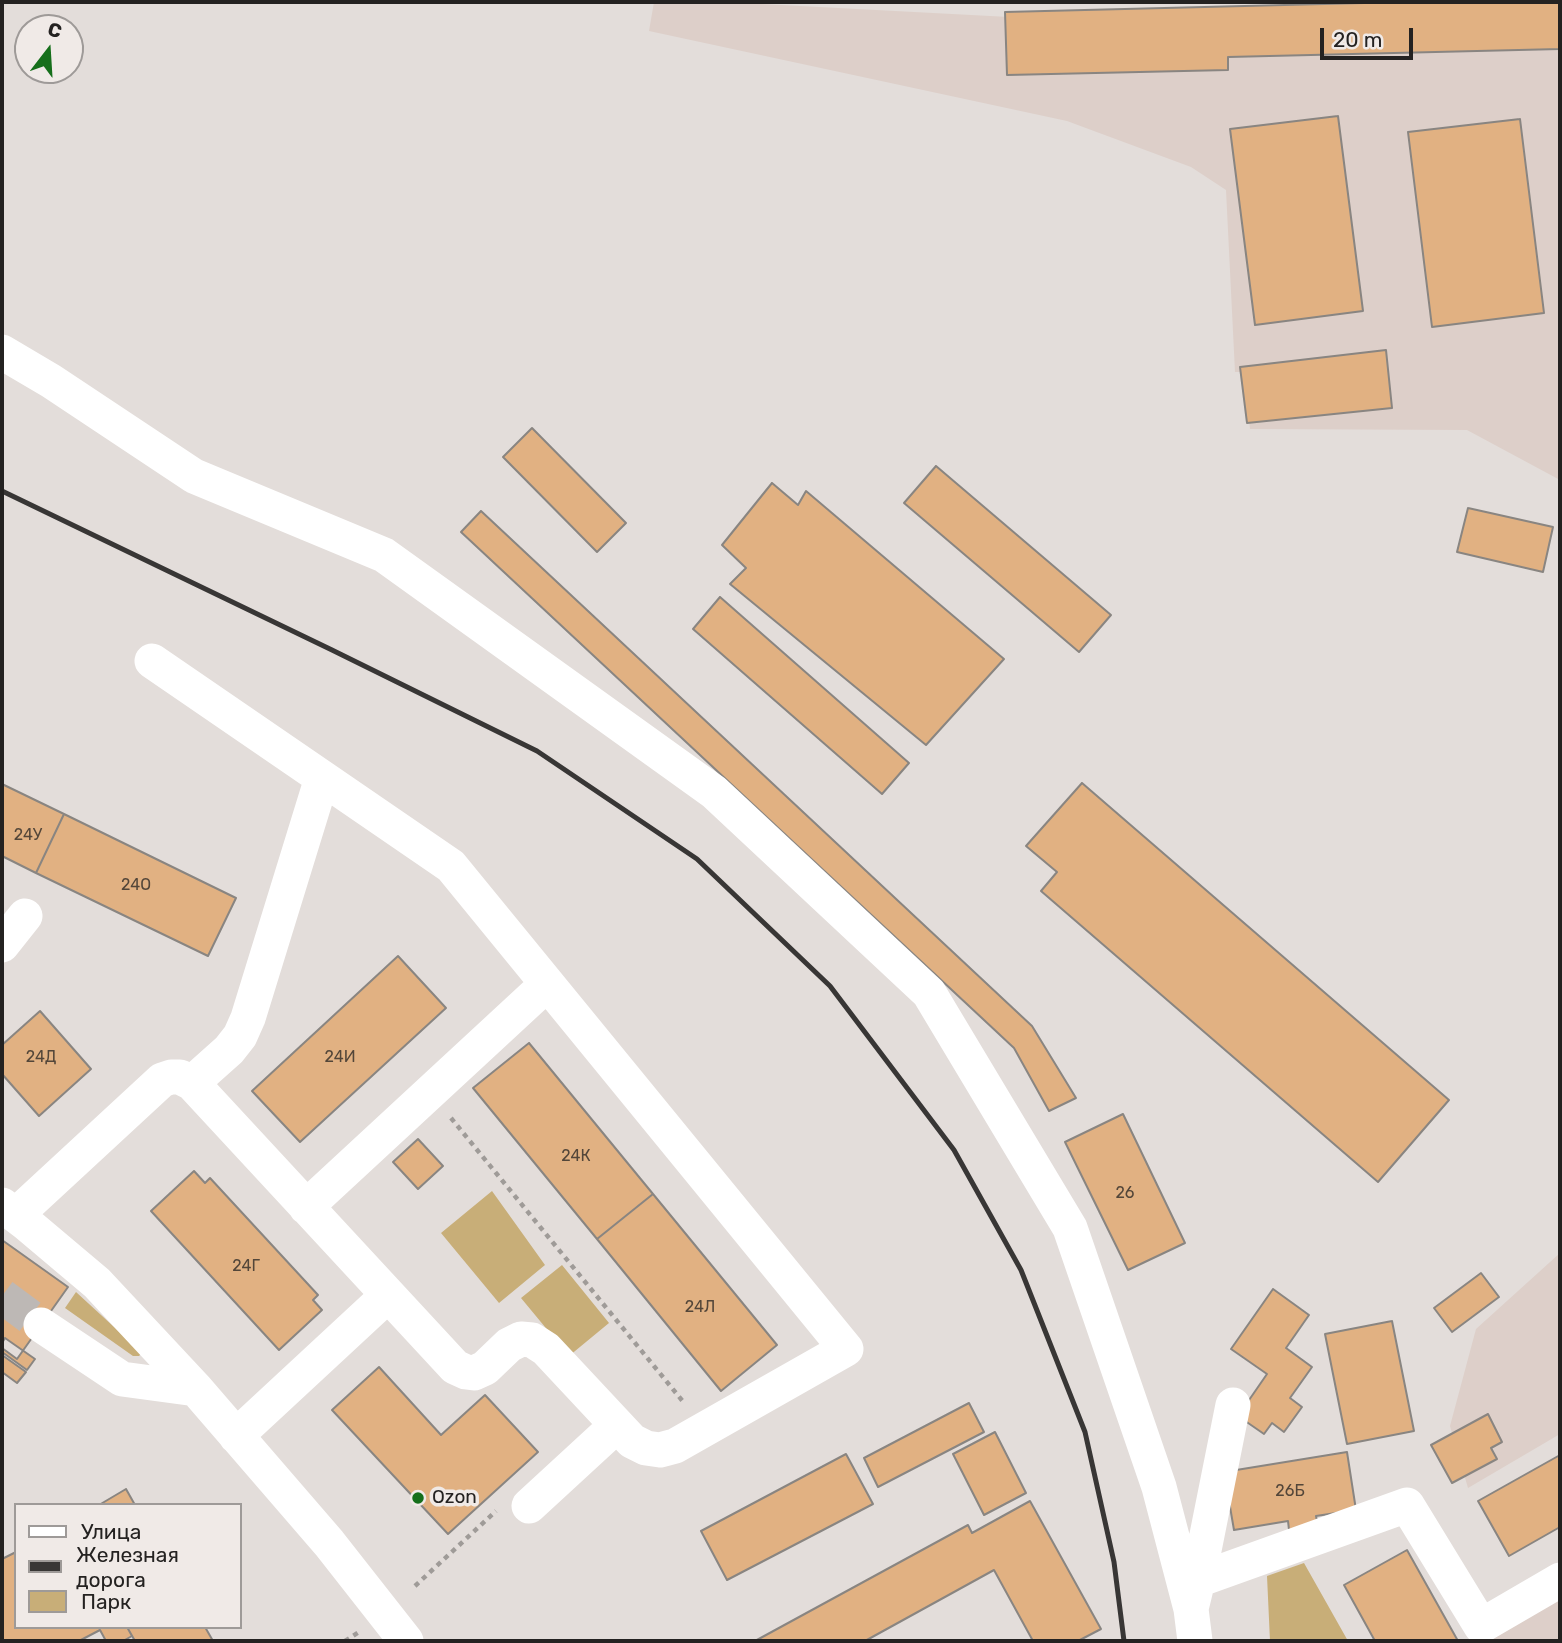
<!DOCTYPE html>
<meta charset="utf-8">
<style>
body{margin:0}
#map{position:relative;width:1562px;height:1643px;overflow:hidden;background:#e3ddda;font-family:Rubik,sans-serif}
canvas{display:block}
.frame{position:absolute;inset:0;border:4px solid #242221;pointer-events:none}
.legend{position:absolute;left:14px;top:1503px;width:228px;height:126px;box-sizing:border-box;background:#f0eae7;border:2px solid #9e9a98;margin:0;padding:9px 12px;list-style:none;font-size:21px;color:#242221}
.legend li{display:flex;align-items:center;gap:14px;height:35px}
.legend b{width:35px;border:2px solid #9e9a98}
.north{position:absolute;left:14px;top:14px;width:70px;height:70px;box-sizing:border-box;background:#f0eae7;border:2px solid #9e9a98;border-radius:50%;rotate:17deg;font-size:19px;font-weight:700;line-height:28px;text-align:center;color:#242221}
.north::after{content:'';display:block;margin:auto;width:24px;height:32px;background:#166f1b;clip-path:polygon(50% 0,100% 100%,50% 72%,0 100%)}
.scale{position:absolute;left:1320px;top:28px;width:93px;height:32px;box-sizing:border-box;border:4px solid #242221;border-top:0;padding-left:9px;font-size:21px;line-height:24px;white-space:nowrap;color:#242221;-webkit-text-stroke:5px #f0eae7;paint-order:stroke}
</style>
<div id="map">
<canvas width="1562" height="1643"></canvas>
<div class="frame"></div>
<ul class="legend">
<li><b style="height:9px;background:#fff"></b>Улица</li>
<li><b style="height:9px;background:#383635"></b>Железная дорога</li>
<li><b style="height:19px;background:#c8ae78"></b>Парк</li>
</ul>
<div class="north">С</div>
<div class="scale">20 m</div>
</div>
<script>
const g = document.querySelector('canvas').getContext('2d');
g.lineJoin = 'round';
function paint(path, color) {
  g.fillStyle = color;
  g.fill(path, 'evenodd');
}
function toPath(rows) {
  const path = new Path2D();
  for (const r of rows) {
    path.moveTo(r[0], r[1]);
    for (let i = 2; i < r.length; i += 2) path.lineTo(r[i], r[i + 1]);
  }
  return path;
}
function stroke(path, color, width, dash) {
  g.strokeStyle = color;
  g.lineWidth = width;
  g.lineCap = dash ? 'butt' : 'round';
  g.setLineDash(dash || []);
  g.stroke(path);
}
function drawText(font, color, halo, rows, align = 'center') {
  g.font = font + ' Rubik,sans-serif';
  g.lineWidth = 7;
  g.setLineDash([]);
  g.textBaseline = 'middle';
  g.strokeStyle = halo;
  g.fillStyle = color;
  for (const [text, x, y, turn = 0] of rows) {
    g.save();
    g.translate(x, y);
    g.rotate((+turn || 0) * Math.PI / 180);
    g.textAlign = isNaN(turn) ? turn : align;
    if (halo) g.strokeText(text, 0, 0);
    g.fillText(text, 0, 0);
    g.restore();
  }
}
paint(toPath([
 [654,2,724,2,1009,17,1560,3,1560,480,1467,430,1250,429,1244,372,1235,372,1226,190,1191,167,1067,121,649,31],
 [1560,1253,1560,1434,1468,1488,1450,1426,1476,1329],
 [1560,1591,1560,1641,1483,1641]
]), '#ddcfc9');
paint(toPath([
 [492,1191,545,1265,499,1303,441,1233],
 [562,1265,609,1323,569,1356,521,1298],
 [76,1292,138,1349,141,1354,139,1356,133,1356,65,1308],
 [1304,1563,1348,1641,1270,1641,1267,1576]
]), '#c8ae78');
const building = toPath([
 [1404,2,1560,2,1560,49,1228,57,1228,70,1007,75,1005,12,1404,2],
 [1338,116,1363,311,1255,325,1230,129,1338,116],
 [1520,119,1544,313,1432,327,1408,132,1520,119],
 [1386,350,1392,408,1247,423,1240,367,1386,350],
 [532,428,626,523,597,552,503,457,532,428],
 [936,466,1111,615,1079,652,904,503,936,466],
 [772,483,798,505,806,491,1004,659,926,745,730,584,746,568,722,545,772,483],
 [1468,508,1553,527,1543,572,1457,552,1468,508],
 [481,511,1032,1026,1076,1098,1049,1111,1014,1048,461,532,481,511],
 [720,597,909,763,882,794,693,629,720,597],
 [1082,783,1449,1100,1378,1182,1041,891,1057,872,1026,846,1082,783],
 [2,784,64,814,36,873,2,856,2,784],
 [64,814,236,898,208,956,36,873,64,814],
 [398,956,446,1008,300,1142,252,1091,398,956],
 [40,1011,91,1069,39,1116,2,1074,2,1045,40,1011],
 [529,1043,653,1194,597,1239,473,1088,529,1043],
 [1123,1114,1185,1243,1128,1270,1065,1142,1123,1114],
 [418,1139,443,1166,418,1189,393,1162,418,1139],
 [194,1171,205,1183,210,1178,318,1295,313,1300,322,1310,279,1350,151,1211,194,1171],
 [653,1194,777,1345,721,1391,597,1239,653,1194],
 [2,1240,68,1287,17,1359,2,1348,2,1240],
 [1481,1273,1499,1297,1452,1332,1434,1308,1481,1273],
 [1273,1289,1309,1315,1286,1348,1312,1367,1290,1398,1302,1407,1284,1432,1272,1423,1264,1434,1238,1416,1267,1374,1231,1349,1273,1289],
 [1392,1321,1414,1431,1347,1444,1325,1334,1392,1321],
 [5,1338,35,1359,27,1370,2,1352,2,1343,5,1338],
 [2,1355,26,1372,17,1383,2,1372,2,1355],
 [379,1367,441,1435,485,1395,538,1452,448,1534,332,1410,379,1367],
 [969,1403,984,1432,878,1487,864,1458,969,1403],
 [1488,1414,1502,1442,1491,1448,1497,1459,1452,1483,1431,1445,1488,1414],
 [995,1432,1026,1493,984,1515,953,1454,995,1432],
 [1347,1452,1356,1510,1316,1516,1318,1526,1289,1530,1288,1521,1234,1530,1224,1472,1347,1452],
 [846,1454,873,1504,727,1580,701,1531,846,1454],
 [1560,1455,1560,1527,1509,1556,1478,1501,1560,1455],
 [126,1489,135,1505,99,1505,126,1489],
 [1030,1501,1101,1629,1078,1641,1033,1641,994,1570,865,1641,755,1641,968,1525,972,1533,1030,1501],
 [1407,1550,1458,1641,1375,1641,1344,1585,1407,1550],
 [16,1552,16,1627,127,1627,132,1636,123,1641,106,1641,100,1630,79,1641,2,1641,2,1559,16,1552],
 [127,1627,205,1627,213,1641,135,1641,127,1627]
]);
paint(building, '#e1b182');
stroke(building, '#898581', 2);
stroke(toPath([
 [2,1296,41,1325]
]), '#bdb8b5', 35, [35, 18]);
stroke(toPath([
 [451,1118,685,1404],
 [415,1586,496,1511],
 [345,1641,359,1632]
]), '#9f9b98', 4.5, [5, 5]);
stroke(toPath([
 [2,352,51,381,194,476,384,555,714,792,929,993,1070,1228,1159,1487,1191,1609],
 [2,945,25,916],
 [192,1083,229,1050,240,1036,248,1018,322,778],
 [2,1205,27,1224,97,1283,196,1389,329,1543,406,1641],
 [306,1207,547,984],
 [16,1215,162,1080,171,1077,180,1077,192,1083,455,1367,466,1372,474,1373,485,1368,509,1345,521,1339,532,1340,546,1349,632,1441,646,1448,660,1450,675,1446,846,1349,451,866,152,661],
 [41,1325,122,1379,196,1389],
 [236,1436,388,1295],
 [529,1506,617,1425],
 [1198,1580,1407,1505,1481,1626,1560,1580],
 [1195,1641,1191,1609,1198,1580,1233,1405]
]), '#fff', 35);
stroke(toPath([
 [2,491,332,650,537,751,697,859,830,986,954,1150,1021,1270,1085,1432,1114,1562,1124,1641]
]), '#383635', 5);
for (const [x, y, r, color] of [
 [418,1498,7,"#166f1b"]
]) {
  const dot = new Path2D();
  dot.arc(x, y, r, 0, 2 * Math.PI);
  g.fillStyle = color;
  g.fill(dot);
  stroke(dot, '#f0eae7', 2.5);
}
drawText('16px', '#534639', null, [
 ["24У",28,835],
 ["24О",136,885],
 ["24Д",41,1057],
 ["24И",340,1057],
 ["24К",576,1156],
 ["26",1125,1193],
 ["24Г",246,1266],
 ["24Л",700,1307],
 ["26Б",1290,1491]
]);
drawText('19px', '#242221', '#f0eae7', [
 ["Ozon",432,1498]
], 'left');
</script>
